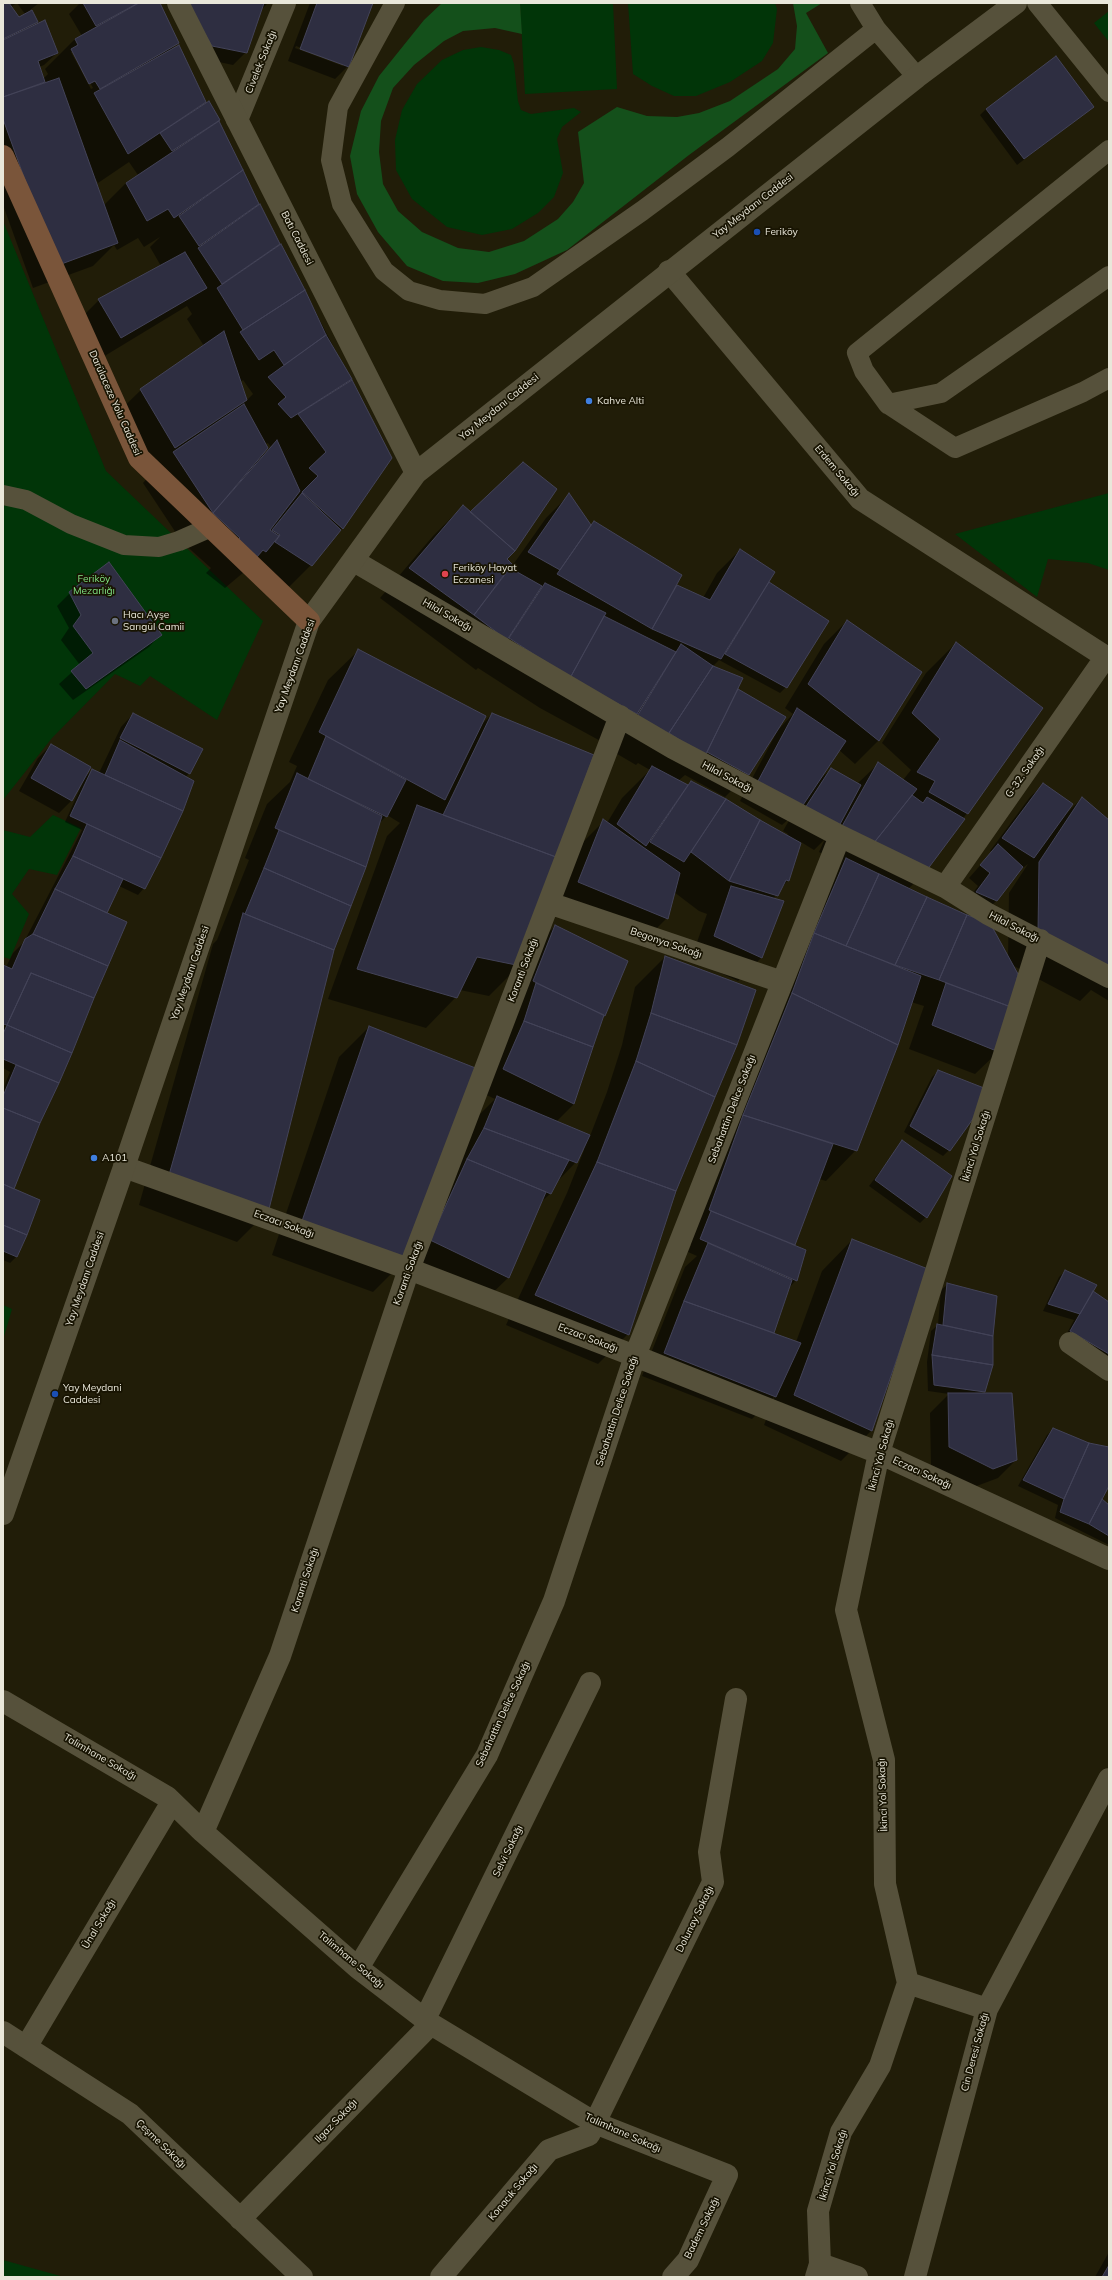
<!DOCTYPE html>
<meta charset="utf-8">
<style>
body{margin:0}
#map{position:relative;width:1112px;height:2280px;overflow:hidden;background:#211d08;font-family:Mulish,sans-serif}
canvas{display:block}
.frame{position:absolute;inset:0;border:4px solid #e9e7da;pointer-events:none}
</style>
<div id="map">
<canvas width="1112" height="2280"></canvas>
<div class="frame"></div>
</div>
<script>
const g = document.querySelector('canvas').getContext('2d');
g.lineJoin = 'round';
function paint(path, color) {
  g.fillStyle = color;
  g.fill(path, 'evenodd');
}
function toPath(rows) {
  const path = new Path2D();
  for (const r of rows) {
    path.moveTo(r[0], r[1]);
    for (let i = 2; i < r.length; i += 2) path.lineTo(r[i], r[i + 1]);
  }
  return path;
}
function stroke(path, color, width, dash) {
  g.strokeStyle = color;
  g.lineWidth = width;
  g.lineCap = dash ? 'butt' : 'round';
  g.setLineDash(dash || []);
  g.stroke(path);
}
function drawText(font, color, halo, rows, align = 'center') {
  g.font = font + ' Mulish,sans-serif';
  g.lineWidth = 3.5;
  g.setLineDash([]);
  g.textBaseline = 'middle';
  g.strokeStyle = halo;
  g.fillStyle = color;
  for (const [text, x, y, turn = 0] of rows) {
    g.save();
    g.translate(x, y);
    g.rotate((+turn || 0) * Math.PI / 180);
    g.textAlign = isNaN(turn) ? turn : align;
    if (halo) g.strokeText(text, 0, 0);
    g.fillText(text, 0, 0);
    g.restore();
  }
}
paint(toPath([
 [520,3,613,3,617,89,525,94],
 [628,3,775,3,777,9,773,43,762,61,730,82,696,96,674,96,652,86,633,74],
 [1109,11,1109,42,1094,23],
 [481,47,499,50,511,55,514,64,518,101,521,110,531,114,574,108,581,112,562,127,557,139,563,173,554,197,538,213,512,229,482,235,447,227,412,199,396,170,395,140,402,110,417,84,442,60,463,50],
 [3,221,106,471,263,621,217,720,150,676,140,686,115,674,52,738,3,800],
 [1109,493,1109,570,1088,563,1048,559,1037,597,955,534],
 [53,815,81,828,57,875,29,869,12,894,29,914,10,959,3,957,3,830,30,837],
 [3,1305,12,1309,3,1340],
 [3,2260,64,2277,3,2277]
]), '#013508');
paint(toPath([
 [442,3,520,3,522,34,495,28,463,31,444,41,414,65,393,88,381,121,379,152,383,184,398,211,422,232,458,248,489,252,524,241,558,219,573,202,584,183,578,132,617,107,647,116,677,117,699,113,730,101,778,69,795,49,797,26,793,3,822,3,806,13,828,53,689,155,567,250,515,274,478,283,443,281,407,266,378,232,357,194,350,156,361,111,379,76,424,20]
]), '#14501b');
paint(toPath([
 [3,3,39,3,30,10,37,22,30,28,57,53,44,65,39,67,43,79,48,74,45,69,75,39,82,36,69,14,80,3,159,3,177,43,171,50,205,102,199,107,217,121,258,203,253,208,259,205,276,247,281,245,391,458,342,528,311,565,281,595,244,572,225,588,206,573,211,568,182,542,143,483,152,473,110,420,141,390,204,346,187,319,192,314,187,306,98,360,76,323,99,300,161,266,150,247,160,237,144,247,138,238,117,250,114,245,93,266,33,288,3,205],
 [17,3,25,14,18,18,11,7],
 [71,52,74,52,93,88,91,89],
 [129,162,138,175,126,183,103,206,94,176,98,183],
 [243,380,253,394,246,401,240,382],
 [268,443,271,447,262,456,265,444],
 [166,3,268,3,260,11,246,52,233,65,200,58],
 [310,3,372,3,348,66,335,79,288,61],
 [296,46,343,63,343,66,295,48],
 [1093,107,1017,165,980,115,986,109],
 [569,495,590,526,594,522,672,592,677,587,703,598,717,573,740,550,767,583,827,622,786,687,780,693,719,660,712,667,742,679,735,694,738,691,778,730,793,714,785,708,824,644,847,621,921,673,878,741,855,764,839,750,820,779,831,769,857,784,878,764,903,780,911,770,882,743,926,673,956,643,967,813,924,874,908,889,989,924,1008,959,1009,893,1028,864,1020,870,996,901,984,913,965,904,978,886,969,878,992,852,990,851,1030,797,1043,785,1064,816,1082,798,1109,821,1109,1001,1091,990,1080,1001,1012,965,1017,974,999,1051,975,1074,909,1049,924,1006,911,1002,856,1150,826,1181,819,1179,794,1246,796,1280,789,1288,773,1334,796,1342,822,1271,852,1240,871,1431,841,1461,764,1425,775,1396,752,1419,642,1376,685,1267,697,1256,688,1252,691,1245,680,1240,823,882,840,865,819,852,825,839,814,850,801,842,788,880,773,899,761,958,738,981,691,959,707,914,699,911,674,892,667,918,644,941,555,905,581,844,604,821,607,823,622,798,650,770,638,763,636,765,607,748,606,744,540,708,478,668,476,670,380,598,433,536,463,506,506,559,510,569,546,518],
 [777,730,778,730,740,801,782,825,791,817,783,831,788,834,787,836,691,782,687,786,678,781,685,775,725,797,748,774],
 [70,593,161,634,149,647,73,700,59,684,80,665,61,640,69,628,57,606],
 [359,650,482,724,492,714,522,960,555,926,602,1018,574,1104,556,1122,590,1136,607,1092,622,1045,635,987,665,957,675,1191,628,1334,598,1364,506,1325,567,1193,584,1150,583,1149,576,1162,555,1184,550,1194,539,1204,509,1277,478,1307,405,1260,373,1292,272,1255,339,1057,369,1027,474,1120,495,1099,480,1092,523,962,489,996,460,990,456,997,426,1028,328,999,387,836,400,823,387,815,378,825,333,949,267,1212,237,1242,139,1205,213,944,217,940,249,860,245,858,267,804,290,782,297,766,289,762,328,680],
 [133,714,189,773,185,778,182,811,144,888,138,895,119,886,106,913,93,998,13,1188,16,1257,10,1263,3,1260,3,1089,10,1072,3,1068,3,966,6,967,13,953,24,942,82,830,65,822,83,782,71,801,59,813,19,791,38,758,51,745,85,777,92,770,99,773,121,727],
 [938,1071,949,1150,943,1156,904,1132,932,1077],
 [903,1141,951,1176,926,1217,920,1223,869,1186],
 [1065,1271,1109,1303,1109,1365,1065,1337,1074,1320,1043,1311,1059,1277],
 [948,1284,992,1336,992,1365,982,1394,1016,1460,998,1478,974,1487,931,1465,930,1413,949,1394,928,1391,927,1362,931,1331,938,1325,941,1290],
 [1053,1429,1089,1444,1109,1448,1109,1484,1100,1500,1109,1506,1109,1545,1055,1518,1058,1505,1018,1486,1047,1435],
 [1109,2252,1109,2277,1095,2277]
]), '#0007');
const building = toPath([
 [3,3,9,3,19,17,32,10,38,22,3,39,3,3],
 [83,3,138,3,96,26,83,3],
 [139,3,160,3,179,43,100,89,95,81,89,84,71,49,78,45,75,39,139,3],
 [187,3,264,3,247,53,212,46,187,3],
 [317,3,373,3,349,67,300,49,317,3],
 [45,20,58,53,38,61,45,82,3,97,3,40,45,20],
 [179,45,206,102,128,154,94,93,179,45],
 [1056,56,1094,107,1024,159,986,109,1056,56],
 [59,78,118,243,56,266,3,119,3,97,59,78],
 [209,101,220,120,172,151,160,133,209,101],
 [219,121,243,170,174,218,168,209,147,221,126,183,219,121],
 [243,170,259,204,199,246,179,216,243,170],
 [260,204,280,244,222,284,198,248,260,204],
 [281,244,305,290,243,330,217,288,281,244],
 [185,252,207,288,121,338,98,299,185,252],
 [305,290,326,335,284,365,274,350,259,360,240,332,305,290],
 [224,331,247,400,175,448,140,389,224,331],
 [326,335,352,379,291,418,278,404,286,397,268,377,326,335],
 [352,380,392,458,343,529,302,492,318,476,309,468,326,452,298,414,352,380],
 [244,404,268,448,213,513,173,452,244,404],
 [277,440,300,491,270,530,279,536,266,552,263,550,256,558,235,543,240,538,213,513,277,440],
 [523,462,557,489,515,551,470,512,523,462],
 [302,493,341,530,312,566,275,542,280,535,272,530,302,493],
 [569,493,591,525,560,570,528,552,569,493],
 [463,505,515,551,507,559,512,564,474,615,409,568,463,505],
 [594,521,682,575,652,629,557,574,594,521],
 [740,549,775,572,721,659,652,629,677,585,710,600,740,549],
 [109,562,162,635,86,689,71,671,93,653,73,626,81,615,69,592,109,562],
 [510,568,542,586,507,640,474,615,510,568],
 [769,582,829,621,787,688,725,654,769,582],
 [545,583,606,613,570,678,509,638,545,583],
 [604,616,676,652,637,714,570,678,604,616],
 [847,620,922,672,879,741,808,684,847,620],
 [956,642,1043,708,968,814,929,792,935,781,917,772,940,739,912,713,956,642],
 [681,644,713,666,667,736,636,718,681,644],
 [358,649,486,716,445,800,319,732,358,649],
 [713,666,743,678,705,756,669,733,713,666],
 [738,689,786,717,749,775,707,752,738,689],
 [797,708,846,741,801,808,757,783,797,708],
 [133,713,203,749,190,774,120,738,133,713],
 [492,713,594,755,556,857,443,815,492,713],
 [326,736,406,780,387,817,308,779,326,736],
 [120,740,194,781,183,811,105,775,120,740],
 [51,744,91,767,72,801,31,778,51,744],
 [878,762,917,789,873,844,841,828,878,762],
 [652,766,688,785,646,846,617,824,652,766],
 [831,768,861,785,838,828,805,808,831,768],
 [92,769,183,811,161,858,70,816,92,769],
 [297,773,382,816,366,867,275,828,297,773],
 [691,781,726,799,684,862,650,842,691,781],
 [1043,783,1073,804,1034,858,1002,838,1043,783],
 [912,795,923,803,927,797,965,819,924,874,873,844,912,795],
 [1082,797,1109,820,1109,970,1038,933,1039,862,1082,797],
 [726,799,760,820,729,881,691,852,726,799],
 [417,805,556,857,521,966,477,957,457,998,357,969,417,805],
 [603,819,680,873,668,919,578,882,603,819],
 [760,820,801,843,789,881,786,880,778,896,729,881,760,820],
 [87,824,161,858,145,889,73,856,87,824],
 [279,830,366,867,351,906,264,868,279,830],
 [998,844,1023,867,997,901,976,892,990,873,980,865,998,844],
 [73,856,123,879,107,913,55,889,73,856],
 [846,858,879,874,846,946,814,933,846,858],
 [264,868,351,906,334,950,245,914,264,868],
 [879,874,927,897,895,965,846,946,879,874],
 [731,886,784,901,762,958,714,936,731,886],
 [55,889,127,922,108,966,33,934,55,889],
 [927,897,967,915,939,980,895,965,927,897],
 [243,913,334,950,268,1213,169,1175,243,913],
 [967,915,990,923,1018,974,1011,1007,939,980,967,915],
 [555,925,628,961,605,1016,533,981,555,925],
 [814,933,921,976,898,1045,792,993,814,933],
 [33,934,108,966,94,998,31,973,7,1025,3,1024,3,965,12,969,25,939,33,934],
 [665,956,756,990,737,1045,651,1013,665,956],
 [31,973,94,998,72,1053,7,1025,31,973],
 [536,983,604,1015,593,1047,524,1021,536,983],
 [946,983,1011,1007,999,1052,932,1025,946,983],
 [792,993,898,1045,857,1151,743,1115,792,993],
 [651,1013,737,1045,715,1097,636,1061,651,1013],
 [524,1021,593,1047,574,1104,503,1069,524,1021],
 [7,1025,72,1053,59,1083,3,1059,3,1034,7,1025],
 [369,1026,478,1069,404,1263,301,1224,369,1026],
 [636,1061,715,1097,676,1191,597,1162,636,1061],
 [16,1065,59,1083,40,1123,3,1108,3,1096,16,1065],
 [938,1070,984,1088,985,1102,950,1151,910,1126,938,1070],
 [497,1096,590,1135,577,1163,484,1128,497,1096],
 [3,1108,40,1123,14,1189,3,1184,3,1108],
 [743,1115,833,1144,795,1245,709,1210,743,1115],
 [484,1128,569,1160,551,1194,467,1159,484,1128],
 [902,1140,952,1176,927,1218,875,1180,902,1140],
 [467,1159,546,1192,509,1278,430,1240,467,1159],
 [597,1162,676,1191,629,1335,535,1295,597,1162],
 [3,1184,40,1200,27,1235,3,1225,3,1184],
 [711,1211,806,1250,797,1281,700,1239,711,1211],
 [3,1225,27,1235,17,1257,3,1251,3,1225],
 [852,1239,928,1269,872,1431,794,1395,852,1239],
 [708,1243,792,1280,774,1333,684,1301,708,1243],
 [1065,1270,1097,1285,1080,1314,1048,1304,1065,1270],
 [947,1283,997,1296,993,1336,943,1325,947,1283],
 [1093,1291,1109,1302,1109,1354,1070,1331,1093,1291],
 [684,1301,801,1343,776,1397,664,1353,684,1301],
 [937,1324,993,1336,993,1365,932,1355,937,1324],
 [932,1355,993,1365,985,1392,934,1385,932,1355],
 [948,1393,1012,1393,1017,1460,993,1469,949,1447,948,1393],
 [1053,1428,1089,1443,1064,1499,1023,1480,1053,1428],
 [1089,1443,1109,1447,1109,1486,1089,1524,1060,1512,1064,1499,1089,1443],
 [1102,1499,1109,1505,1109,1536,1089,1524,1102,1499],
 [1109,2265,1109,2277,1102,2277,1109,2265]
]);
paint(building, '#2e2e41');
stroke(building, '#434358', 1);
stroke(toPath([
 [395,3,338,107,331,160,342,204,384,271,409,291,440,300,485,304,533,287,642,211,728,147,876,29],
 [860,3,876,29,917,77],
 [1037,3,1109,92],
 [1109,150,857,353,864,371,888,404,941,393,1109,276],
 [888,404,955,448,1083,392,1109,378],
 [3,495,26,500,71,524,124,545,159,547,179,541,211,527]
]), '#56513b', 20);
stroke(toPath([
 [237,120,285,3],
 [669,271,860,499,1109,659],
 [354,561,673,748,840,836,945,887,988,914,1109,977],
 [945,887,1105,658],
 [549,903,782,982],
 [124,1167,409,1269,635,1356,879,1453,1109,1559],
 [1070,1343,1109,1370],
 [3,1701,167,1797,203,1832,358,1968,431,2024,595,2123,727,2175,688,2260,673,2277],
 [203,1832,280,1656,409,1269,620,716],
 [358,1968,487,1755,554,1601,635,1356,840,836],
 [908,1983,987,2009],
 [425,2019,590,1683],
 [3,2032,130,2114,302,2277],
 [26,2047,172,1802],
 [240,2219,431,2024],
 [820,2264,857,2277],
 [441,2277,549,2150,589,2135,713,1882,709,1852,736,1699],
 [816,2277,820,2264,818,2211,841,2132,880,2066,908,1983,885,1884,884,1760,846,1610,879,1453,1040,940],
 [915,2277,987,2009,1109,1779]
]), '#56513b', 22);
stroke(toPath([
 [178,3,416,473],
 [3,1514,124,1167,309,621,416,473,917,77,1016,3]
]), '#56513b', 22);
stroke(toPath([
 [3,156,139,458,309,621]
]), '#7a553a', 22);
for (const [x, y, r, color] of [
 [757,232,4,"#1a4fb4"],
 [589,401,4,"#3f7fe0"],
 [445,574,4,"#e0444e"],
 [115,621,4,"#6b7280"],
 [94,1158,4,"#3f7fe0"],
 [55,1394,4,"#1a4fb4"]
]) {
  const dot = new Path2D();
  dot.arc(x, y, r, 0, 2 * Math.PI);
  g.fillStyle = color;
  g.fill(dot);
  stroke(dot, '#181402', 1.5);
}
drawText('10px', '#e9e7da', '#181402', [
 ["Civelek Sokağı",261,62,-68],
 ["Yay Meydanı Caddesi",753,206,-38],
 ["Batı Caddesi",297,238,63],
 ["Darülaceze Yolu Caddesi",115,403,66],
 ["Yay Meydanı Caddesi",499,407,-39],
 ["Erdem Sokağı",837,471,50],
 ["Hilal Sokağı",447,615,30],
 ["Yay Meydanı Caddesi",295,666,-70],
 ["G-32. Sokağı",1025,772,-55],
 ["Hilal Sokağı",727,777,28],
 ["Hilal Sokağı",1014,927,27],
 ["Begonya Sokağı",666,943,19],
 ["Koranti Sokağı",523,970,-69],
 ["Yay Meydanı Caddesi",190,973,-71],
 ["Sebahattin Delice Sokağı",732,1109,-69],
 ["İkinci Yol Sokağı",976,1146,-73],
 ["Eczacı Sokağı",284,1224,20],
 ["Koranti Sokağı",408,1273,-70],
 ["Yay Meydanı Caddesi",85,1279,-71],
 ["Eczacı Sokağı",588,1338,21],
 ["Sebahattin Delice Sokağı",617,1411,-72],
 ["İkinci Yol Sokağı",881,1455,-75],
 ["Eczacı Sokağı",922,1473,25],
 ["Koranti Sokağı",305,1580,-72],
 ["Sebahattin Delice Sokağı",503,1714,-65],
 ["Talimhane Sokağı",100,1757,30],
 ["İkinci Yol Sokağı",883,1795,-92],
 ["Selvi Sokağı",508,1851,-64],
 ["Dolunay Sokağı",695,1919,-64],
 ["Ünal Sokağı",99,1924,-59],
 ["Talimhane Sokağı",351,1960,40],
 ["Cin Deresi Sokağı",975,2052,-75],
 ["Ilgaz Sokağı",336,2121,-46],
 ["Talimhane Sokağı",623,2133,24],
 ["Çeşme Sokağı",161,2144,44],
 ["İkinci Yol Sokağı",833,2165,-73],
 ["Konacık Sokağı",513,2192,-50],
 ["Badem Sokağı",702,2228,-64]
]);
drawText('10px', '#e9e7da', '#181402', [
 ["Feriköy",765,232],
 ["Kahve Alti",597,401],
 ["Feriköy Hayat",453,568],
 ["Eczanesi",453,580],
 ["Hacı Ayşe",123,615],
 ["Sarıgül Camii",123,627],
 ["A101",102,1158],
 ["Yay Meydani",63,1388],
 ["Caddesi",63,1400]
], 'left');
drawText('10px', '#80e385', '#181402', [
 ["Feriköy",94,579],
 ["Mezarlığı",94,591]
]);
</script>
